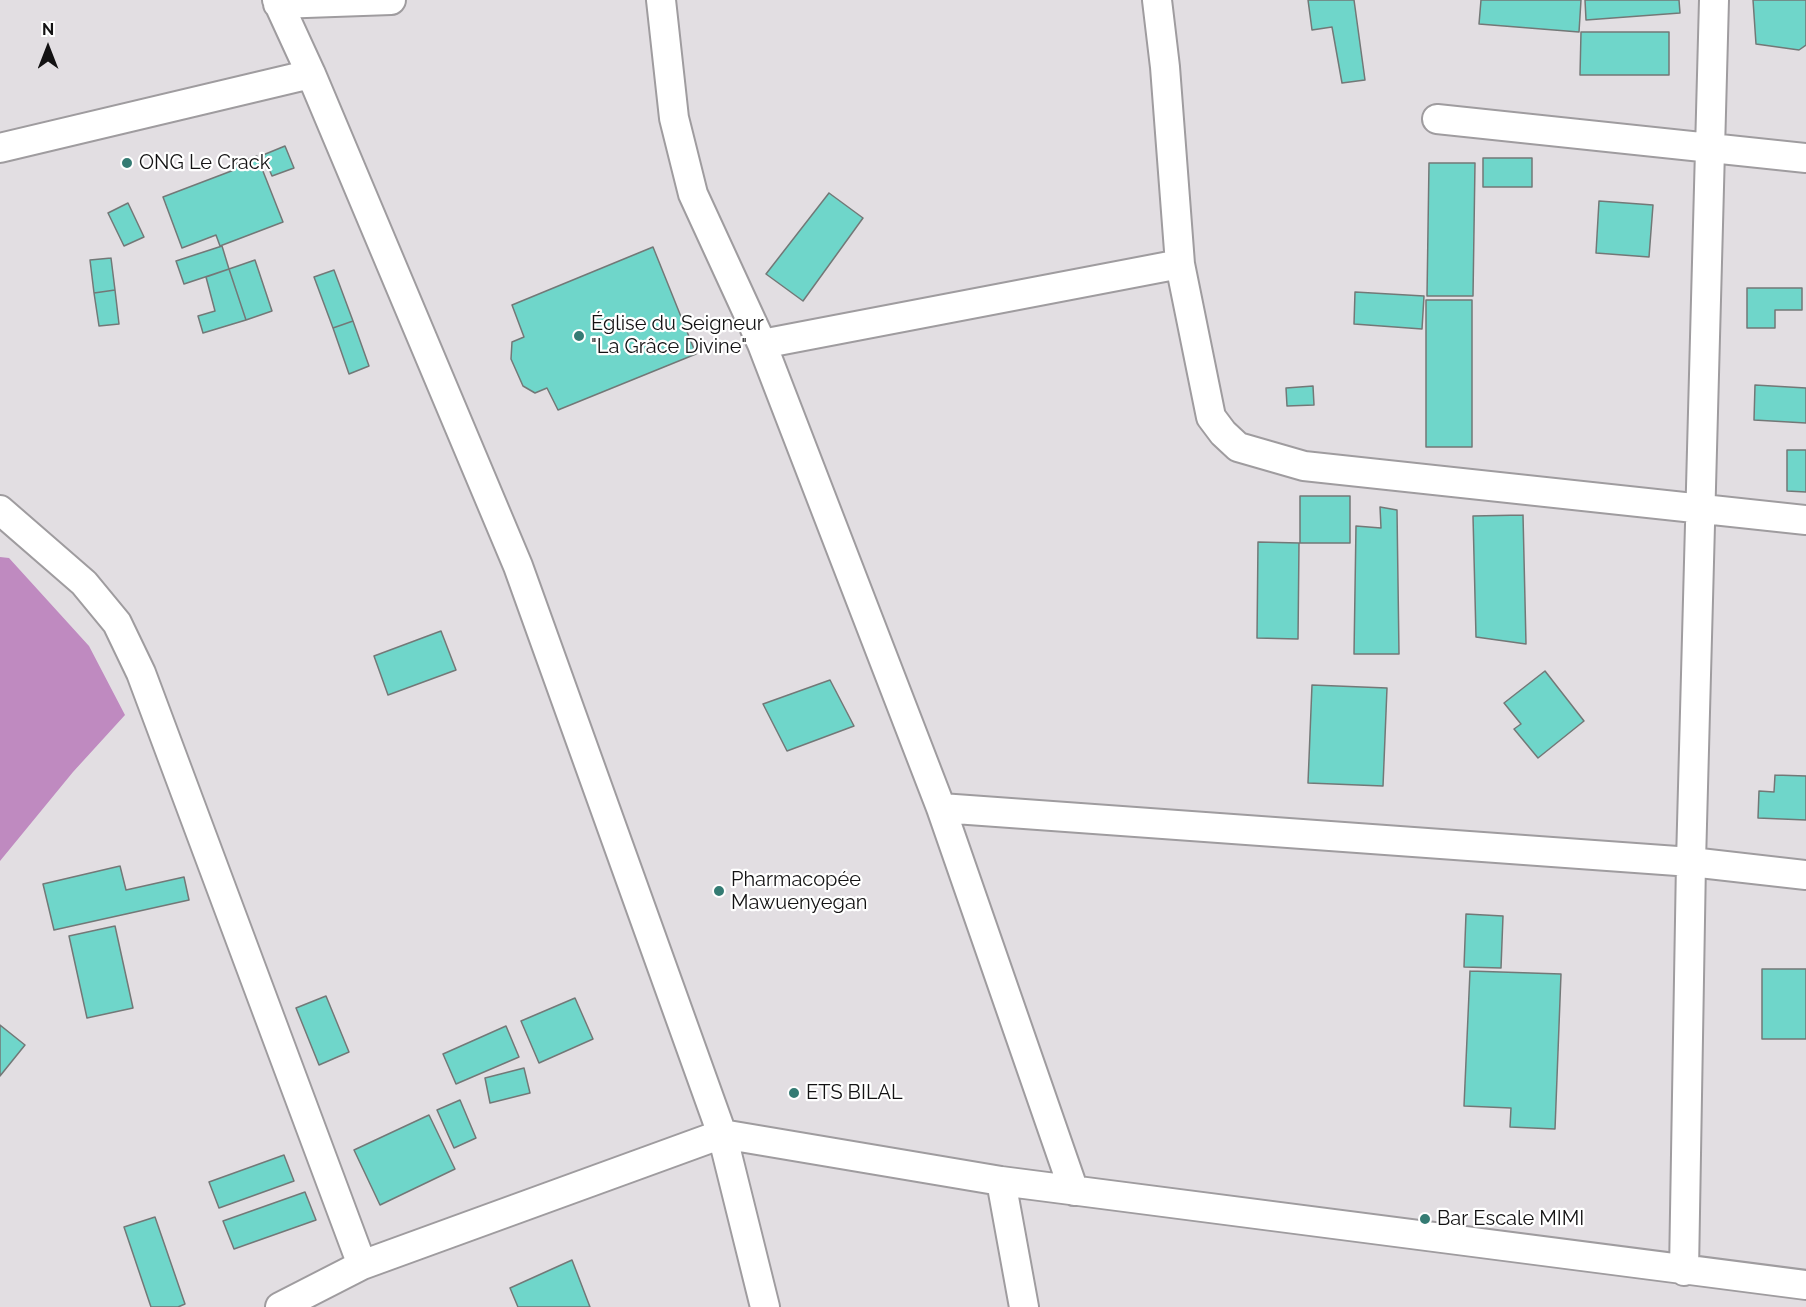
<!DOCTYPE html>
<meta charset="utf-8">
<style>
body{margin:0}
#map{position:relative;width:1806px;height:1307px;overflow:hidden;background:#e2dee2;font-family:Raleway,sans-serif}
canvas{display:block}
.north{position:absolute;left:18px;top:18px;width:60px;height:60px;-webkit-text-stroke:4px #fff;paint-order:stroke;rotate:0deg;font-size:16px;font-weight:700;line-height:24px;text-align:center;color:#131213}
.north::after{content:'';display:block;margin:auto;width:21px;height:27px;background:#131213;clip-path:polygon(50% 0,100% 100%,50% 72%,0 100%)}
</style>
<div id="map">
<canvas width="1806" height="1307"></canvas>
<div class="north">N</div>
</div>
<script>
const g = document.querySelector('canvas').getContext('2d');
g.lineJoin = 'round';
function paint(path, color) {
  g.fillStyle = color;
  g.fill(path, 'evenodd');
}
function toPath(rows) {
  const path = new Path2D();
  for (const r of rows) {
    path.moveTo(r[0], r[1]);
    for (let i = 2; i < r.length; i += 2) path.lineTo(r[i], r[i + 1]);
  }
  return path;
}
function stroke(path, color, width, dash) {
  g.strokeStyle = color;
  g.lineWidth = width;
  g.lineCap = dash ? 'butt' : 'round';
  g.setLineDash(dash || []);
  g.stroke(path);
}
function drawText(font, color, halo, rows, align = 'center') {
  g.font = font + ' Raleway,sans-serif';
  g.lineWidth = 4.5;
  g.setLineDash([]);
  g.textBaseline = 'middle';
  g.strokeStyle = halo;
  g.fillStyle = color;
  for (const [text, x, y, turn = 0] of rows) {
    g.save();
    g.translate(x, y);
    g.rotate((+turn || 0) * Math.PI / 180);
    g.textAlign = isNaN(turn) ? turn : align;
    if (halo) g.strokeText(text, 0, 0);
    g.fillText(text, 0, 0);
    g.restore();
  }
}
paint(toPath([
 [0,557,9,558,89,646,125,715,73,772,0,861]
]), '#bf8ac0');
const building = toPath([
 [1308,0,1354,0,1365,80,1342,83,1332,27,1312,30,1308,0],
 [1481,0,1581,0,1579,32,1479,24,1481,0],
 [1585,0,1679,0,1680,13,1586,20,1585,0],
 [1753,0,1806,0,1806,45,1799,50,1756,44,1753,0],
 [1581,32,1669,32,1669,75,1580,75,1581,32],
 [285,146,294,168,272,176,263,155,285,146],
 [257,156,283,222,220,246,216,235,182,248,163,197,234,170,233,165,257,156],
 [1483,158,1532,158,1532,187,1483,187,1483,158],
 [1429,163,1475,163,1473,296,1427,296,1429,163],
 [829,193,863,218,803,301,766,274,829,193],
 [1599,201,1653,205,1649,257,1596,253,1599,201],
 [128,203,144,237,124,246,108,213,128,203],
 [222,246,229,269,184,284,176,261,222,246],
 [653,247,696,354,558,410,547,388,535,393,523,386,511,359,512,342,524,337,512,305,653,247],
 [111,258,115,290,94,293,90,260,111,258],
 [255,260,272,311,246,320,229,269,255,260],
 [229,269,246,320,203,333,198,316,215,311,206,277,229,269],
 [334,270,353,321,333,328,314,277,334,270],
 [1747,288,1802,288,1802,310,1775,310,1775,328,1747,328,1747,288],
 [115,290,119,324,99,326,94,293,115,290],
 [1355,292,1424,296,1422,329,1354,324,1355,292],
 [1426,300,1472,300,1472,447,1426,447,1426,300],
 [353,321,369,366,349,374,333,328,353,321],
 [1755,385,1806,388,1806,423,1754,420,1755,385],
 [1313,386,1314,405,1287,406,1286,388,1313,386],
 [1787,450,1806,450,1806,492,1787,491,1787,450],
 [1300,496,1350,496,1350,543,1300,543,1300,496],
 [1380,507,1397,510,1399,654,1354,654,1356,526,1381,528,1380,507],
 [1523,515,1526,644,1476,637,1473,516,1523,515],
 [1258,542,1299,543,1298,639,1257,638,1258,542],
 [441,631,456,670,388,695,374,656,441,631],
 [1545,671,1584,721,1538,758,1514,729,1521,724,1504,703,1545,671],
 [830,680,854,726,787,751,763,704,830,680],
 [1312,685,1387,688,1383,786,1308,783,1312,685],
 [1775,775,1806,776,1806,820,1758,818,1759,791,1774,792,1775,775],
 [120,866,126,890,184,877,189,900,54,930,43,884,120,866],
 [1466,914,1503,916,1501,968,1464,967,1466,914],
 [115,926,133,1008,87,1018,69,936,115,926],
 [1762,969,1806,969,1806,1039,1762,1039,1762,969],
 [1470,971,1561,974,1555,1129,1510,1127,1511,1108,1464,1106,1470,971],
 [326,996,349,1052,319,1065,296,1008,326,996],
 [575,998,593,1039,539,1063,521,1021,575,998],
 [0,1025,25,1045,0,1076,0,1025],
 [506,1026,519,1057,456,1084,443,1054,506,1026],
 [524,1068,530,1093,490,1103,485,1078,524,1068],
 [460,1100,476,1138,454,1148,437,1110,460,1100],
 [429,1115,455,1169,380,1205,354,1150,429,1115],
 [284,1155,294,1181,219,1208,209,1182,284,1155],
 [305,1192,316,1220,234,1249,223,1221,305,1192],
 [155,1217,185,1304,178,1307,151,1307,124,1227,155,1217],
 [572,1260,590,1307,518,1307,510,1288,572,1260]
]);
paint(building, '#6fd6ca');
stroke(building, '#737877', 1.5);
const minor = toPath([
 [277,0,311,74,518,566,722,1134,765,1307],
 [661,0,674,118,693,194,762,344,941,808,1074,1191],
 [1157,0,1165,67,1180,264,1211,417,1223,433,1238,447,1304,466,1806,520],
 [278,4,391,0],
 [1437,119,1806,158],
 [0,148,311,74],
 [762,344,1180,264],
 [0,510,84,583,117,623,141,673,362,1265],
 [941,808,1691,862,1806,875],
 [1001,1181,1024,1307],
 [1684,1271,1691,862,1714,0],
 [280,1307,362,1265,722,1134,1001,1181,1806,1285]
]);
stroke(minor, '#9f9c9f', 32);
stroke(minor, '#fff', 28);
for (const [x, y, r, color] of [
 [127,163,6,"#347b73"],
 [579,336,6,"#347b73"],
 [719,891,6,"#347b73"],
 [794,1093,6,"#347b73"],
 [1425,1219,6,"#347b73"]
]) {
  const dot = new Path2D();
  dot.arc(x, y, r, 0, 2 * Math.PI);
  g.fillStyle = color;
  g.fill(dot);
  stroke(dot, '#fff', 2);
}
drawText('20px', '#131213', '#fff', [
 ["ONG Le Crack",139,163],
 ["Église du Seigneur",591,324],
 ["\"La Grâce Divine\"",591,347],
 ["Pharmacopée",731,880],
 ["Mawuenyegan",731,903],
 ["ETS BILAL",806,1093],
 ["Bar Escale MIMI",1437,1219]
], 'left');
</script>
